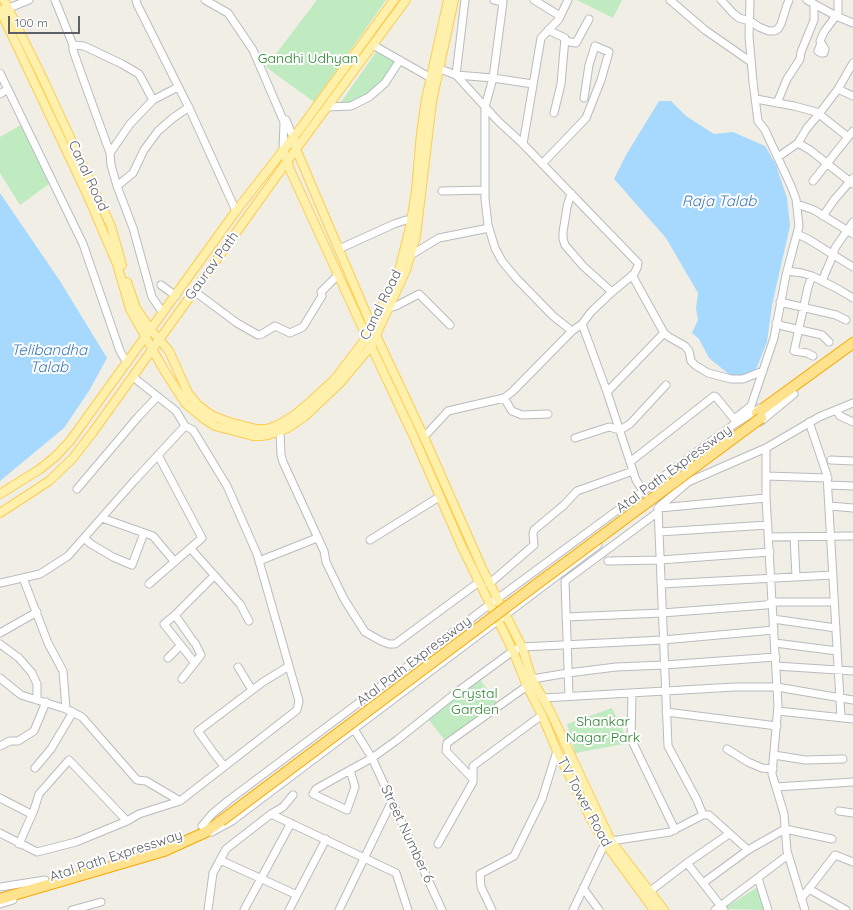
<!DOCTYPE html>
<style>
body{margin:0}
#map{position:relative;width:853px;height:910px;overflow:hidden;background:#f1eee5;font-family:Quicksand,sans-serif}
canvas{display:block}
.scale{position:absolute;left:8px;top:16px;width:72px;height:18px;box-sizing:border-box;border:2px solid #5d6167;border-top:0;padding-left:5px;font-size:12px;line-height:14px;white-space:nowrap;color:#5d6167;-webkit-text-stroke:3px #fff;paint-order:stroke}
</style>
<div id="map">
<canvas width="853" height="910"></canvas>
<div class="scale">100 m</div>
</div>
<script>
const g = document.querySelector('canvas').getContext('2d');
g.lineJoin = 'round';
function paint(path, color) {
  g.fillStyle = color;
  g.fill(path, 'evenodd');
}
function toPath(rows) {
  const path = new Path2D();
  for (const r of rows) {
    path.moveTo(r[0], r[1]);
    for (let i = 2; i < r.length; i += 2) path.lineTo(r[i], r[i + 1]);
  }
  return path;
}
function stroke(path, color, width, dash) {
  g.strokeStyle = color;
  g.lineWidth = width;
  g.lineCap = dash ? 'butt' : 'round';
  g.setLineDash(dash || []);
  g.stroke(path);
}
function drawText(font, color, halo, rows, align = 'center') {
  g.font = font + ' Quicksand,sans-serif';
  g.lineWidth = 4;
  g.setLineDash([]);
  g.textBaseline = 'middle';
  g.strokeStyle = halo;
  g.fillStyle = color;
  for (const [text, x, y, turn = 0] of rows) {
    g.save();
    g.translate(x, y);
    g.rotate((+turn || 0) * Math.PI / 180);
    g.textAlign = isNaN(turn) ? turn : align;
    if (halo) g.strokeText(text, 0, 0);
    g.fillText(text, 0, 0);
    g.restore();
  }
}
paint(toPath([
 [317,0,386,0,314,102,266,67],
 [577,0,622,0,613,18],
 [376,52,397,62,383,81,368,94,351,103,339,105],
 [21,125,49,184,20,205,0,173,0,137],
 [479,678,498,704,447,743,428,719],
 [612,708,629,743,575,753,567,724],
 [758,887,766,910,723,909]
]), '#c0eac0');
paint(toPath([
 [659,101,671,101,686,116,714,134,733,132,765,146,776,165,787,198,790,226,772,305,767,342,757,367,753,373,741,377,730,375,709,358,699,339,692,333,698,320,696,309,698,293,666,238,614,179,626,155],
 [0,193,60,281,107,358,89,391,64,428,0,481]
]), '#a7d9ff');
const minor = toPath([
 [55,0,73,45,73,50,81,73,110,153,111,165,117,186,133,228,152,297,163,313],
 [136,0,137,4,191,112,236,211],
 [205,0,228,13,253,50,284,122,283,150],
 [465,0,456,75,493,78,533,84],
 [494,0,503,2,493,78,485,107,485,199,488,225,495,248,502,261,516,278,553,316,572,331],
 [534,0,560,16],
 [670,0,705,30,751,62],
 [721,0,733,13,739,18,750,21,759,27,769,31,774,31,778,29,781,24,787,5,789,0],
 [807,0,836,16,853,23],
 [4,10,29,0],
 [548,30,565,38,561,84,554,113],
 [565,41,576,43,589,19],
 [821,43,825,49,824,53,821,53,818,51,821,43,820,41,824,32,838,13,838,0],
 [73,45,84,46,122,64,139,74,153,100],
 [373,45,431,78,440,69,456,75,498,121,523,144,638,263,637,268,634,274,612,292,591,312,582,324,572,331,512,392,504,398,448,411,424,437],
 [0,73,83,244,120,351,127,363],
 [838,89,853,96],
 [0,94,8,89],
 [756,99,794,106,820,113],
 [777,103,787,79,800,59,801,52,814,20,814,4],
 [328,107,351,106,369,97,385,83,400,60],
 [819,114,848,137],
 [286,120,293,137],
 [798,143,810,150,853,184],
 [523,144,541,38,559,19,568,0],
 [110,153,130,124,153,100,178,87],
 [778,157,798,143,807,128,819,114,838,89,853,63],
 [542,164,586,118,601,80,609,52,595,46,589,65,584,98],
 [813,181,853,131],
 [117,186,133,173,144,150,158,131,173,118,189,107],
 [442,191,485,190],
 [571,193,567,207,563,232,563,239,565,245,583,266,612,292],
 [797,204,814,210,853,234],
 [823,216,834,200,853,178],
 [797,234,808,239,853,267],
 [339,249,394,224,406,220],
 [411,255,439,238,489,228],
 [787,271,802,273,812,276,838,289,853,298],
 [632,275,664,333,669,337,685,346,689,351,691,361,695,365,708,373,731,379,743,379,763,371],
 [812,276,808,287,794,351,807,353,813,356],
 [822,281,833,255,835,248,853,222],
 [161,285,176,296],
 [194,291,237,323,258,335,262,334,275,326,290,333,303,327,322,296,321,292,338,275],
 [780,302,836,315,846,320],
 [389,308,396,306,419,294,450,325],
 [776,323,783,326,822,335,829,342],
 [582,324,607,392,636,480,643,491],
 [607,392,664,333],
 [504,398,512,411,522,415,548,414],
 [836,410,840,416,853,422],
 [760,422,794,394],
 [809,422,827,475,841,717],
 [278,426,280,431,281,455,283,462,324,551,326,562,344,599,365,632,381,641,389,644,395,644,479,582],
 [575,438,609,427,620,430,630,424,666,385],
 [831,460,853,461],
 [630,462,714,396,716,397,734,419,751,406,774,338,786,275,799,226,796,199,791,186,765,130,758,121,753,82,749,36,750,0],
 [766,476,828,478],
 [828,485,853,486],
 [77,489,138,417,157,397],
 [830,506,853,508],
 [658,508,688,482,766,448],
 [659,508,766,498],
 [102,518,153,536,174,561],
 [659,532,768,525],
 [769,537,853,536],
 [794,537,796,576],
 [84,538,91,544,113,557,132,565,144,533],
 [370,540,439,497],
 [191,549,240,604,249,621],
 [259,561,317,538],
 [608,561,660,560,770,552],
 [23,578,48,643,63,671,66,709],
 [0,583,40,574,68,556,134,481,185,426,176,411,133,377],
 [149,584,202,538,158,455],
 [489,584,534,545,533,534,534,530,564,505,577,491,633,471],
 [661,584,833,575],
 [175,615,193,641,195,643,201,655,182,679],
 [566,617,662,613,766,605,772,602,834,602],
 [773,619,836,628],
 [0,633,37,612],
 [775,643,837,651],
 [0,644,19,658,32,673,37,684,37,700],
 [168,658,180,646],
 [194,662,164,624,175,615,214,576],
 [776,666,853,671],
 [238,667,252,690],
 [0,678,21,695,66,709,82,717,137,780,146,781,180,801],
 [532,679,568,673,616,667,664,665,776,657],
 [632,693,631,739,675,830],
 [569,696,565,581,658,512],
 [543,698,735,687,777,687,853,700],
 [778,711,853,719],
 [666,712,777,726],
 [354,729,372,758,442,910],
 [0,746,10,741,18,741,34,731,46,702],
 [727,749,748,762,762,768,773,769],
 [774,755,805,760,843,759],
 [224,766,213,752,198,731,263,682,289,666],
 [35,768,51,749,73,712],
 [350,770,355,787,347,810,313,794,316,789,350,770,372,758,397,740,457,692,513,651,522,647,663,640,774,630],
 [473,779,446,751,447,743,527,686],
 [776,787,853,782],
 [0,798,31,814],
 [839,811,853,813],
 [271,814,283,807,293,795],
 [703,815,709,815,748,850],
 [202,826,212,814,229,800,497,599,733,425,760,408],
 [212,832,232,821,598,545],
 [0,833,37,852,76,842,127,821,139,814,180,801,297,710,299,701,257,554,227,486,193,430,185,426],
 [611,841,670,832,703,815,697,800,668,746,658,508],
 [19,844,34,810,39,794,69,760,127,821],
 [438,844,473,782,473,766,542,715],
 [220,860,297,895],
 [687,863,729,834],
 [758,878,768,910],
 [703,883,748,850,785,829,832,839],
 [0,887,45,880],
 [583,888,599,910],
 [809,889,846,910],
 [649,892,687,863,724,910],
 [801,899,835,855,853,862],
 [0,904,13,900],
 [72,910,101,902],
 [208,910,213,873,226,849,271,814,396,873,408,910],
 [244,910,291,823],
 [289,910,326,839],
 [339,910,392,801],
 [492,910,481,887,480,874,514,856,542,799,557,751],
 [573,910,605,843],
 [715,910,788,855],
 [805,910,787,851,784,814,772,774,778,706,766,498,766,448,819,417,853,403]
]);
const major = toPath([
 [4,0,44,81,111,226,122,265],
 [0,10,86,192,117,264,130,309,164,370,186,404,204,419,215,426,253,436,261,436,268,435,288,428,304,417,340,383,371,346,406,270,416,236,432,102,454,0],
 [293,137,296,149,372,327,424,437,482,568,522,647,532,679,550,711,611,841,664,910],
 [283,150,291,172,363,329,414,437,461,545,513,651,527,686,542,715,557,751,593,823,605,843,654,910],
 [127,282,136,308,151,330,169,351,188,393,197,404,207,412,213,416,229,422,256,429,267,429,278,425,293,416,310,402,334,380,367,337,399,271,410,227,416,191,421,133,426,99,448,0],
 [0,494,40,469,56,456,70,441,236,211,303,125,394,0],
 [0,513,49,481,72,459,93,432,296,149,406,0]
]);
const highway = toPath([
 [757,413,853,343],
 [0,899,164,851,206,832,221,821]
]);
stroke(minor, '#b8bbc0', 9);
stroke(major, '#fecd51', 10);
stroke(highway, '#f6a800', 12);
stroke(minor, '#fff', 7);
stroke(major, '#fff1ac', 8);
stroke(highway, '#ffe28e', 10);
const highwayBridge = toPath([
 [221,821,537,584,761,418]
]);
stroke(highwayBridge, '#f6a800', 12, []);
stroke(highwayBridge, '#ffe28e', 10);
drawText('14px', '#2d8630', '#fff', [
 ["Gandhi Udhyan",308,59],
 ["Crystal",475,694],
 ["Garden",475,710],
 ["Shankar",603,722],
 ["Nagar Park",603,738]
]);
drawText('14px', '#5d6167', '#fff', [
 ["Canal Road",88,176,65],
 ["Gaurav Path",212,266,-54],
 ["Canal Road",381,305,-64],
 ["Atal Path Expressway",674,469,-36],
 ["Atal Path Expressway",414,661,-37],
 ["TV Tower Road",584,802,62],
 ["Street Number 6",407,834,65],
 ["Atal Path Expressway",116,856,-18]
]);
drawText('italic 15px', '#3a79bb', '#fff', [
 ["Raja Talab",719,201],
 ["Telibandha",49,350],
 ["Talab",49,367]
]);
</script>
